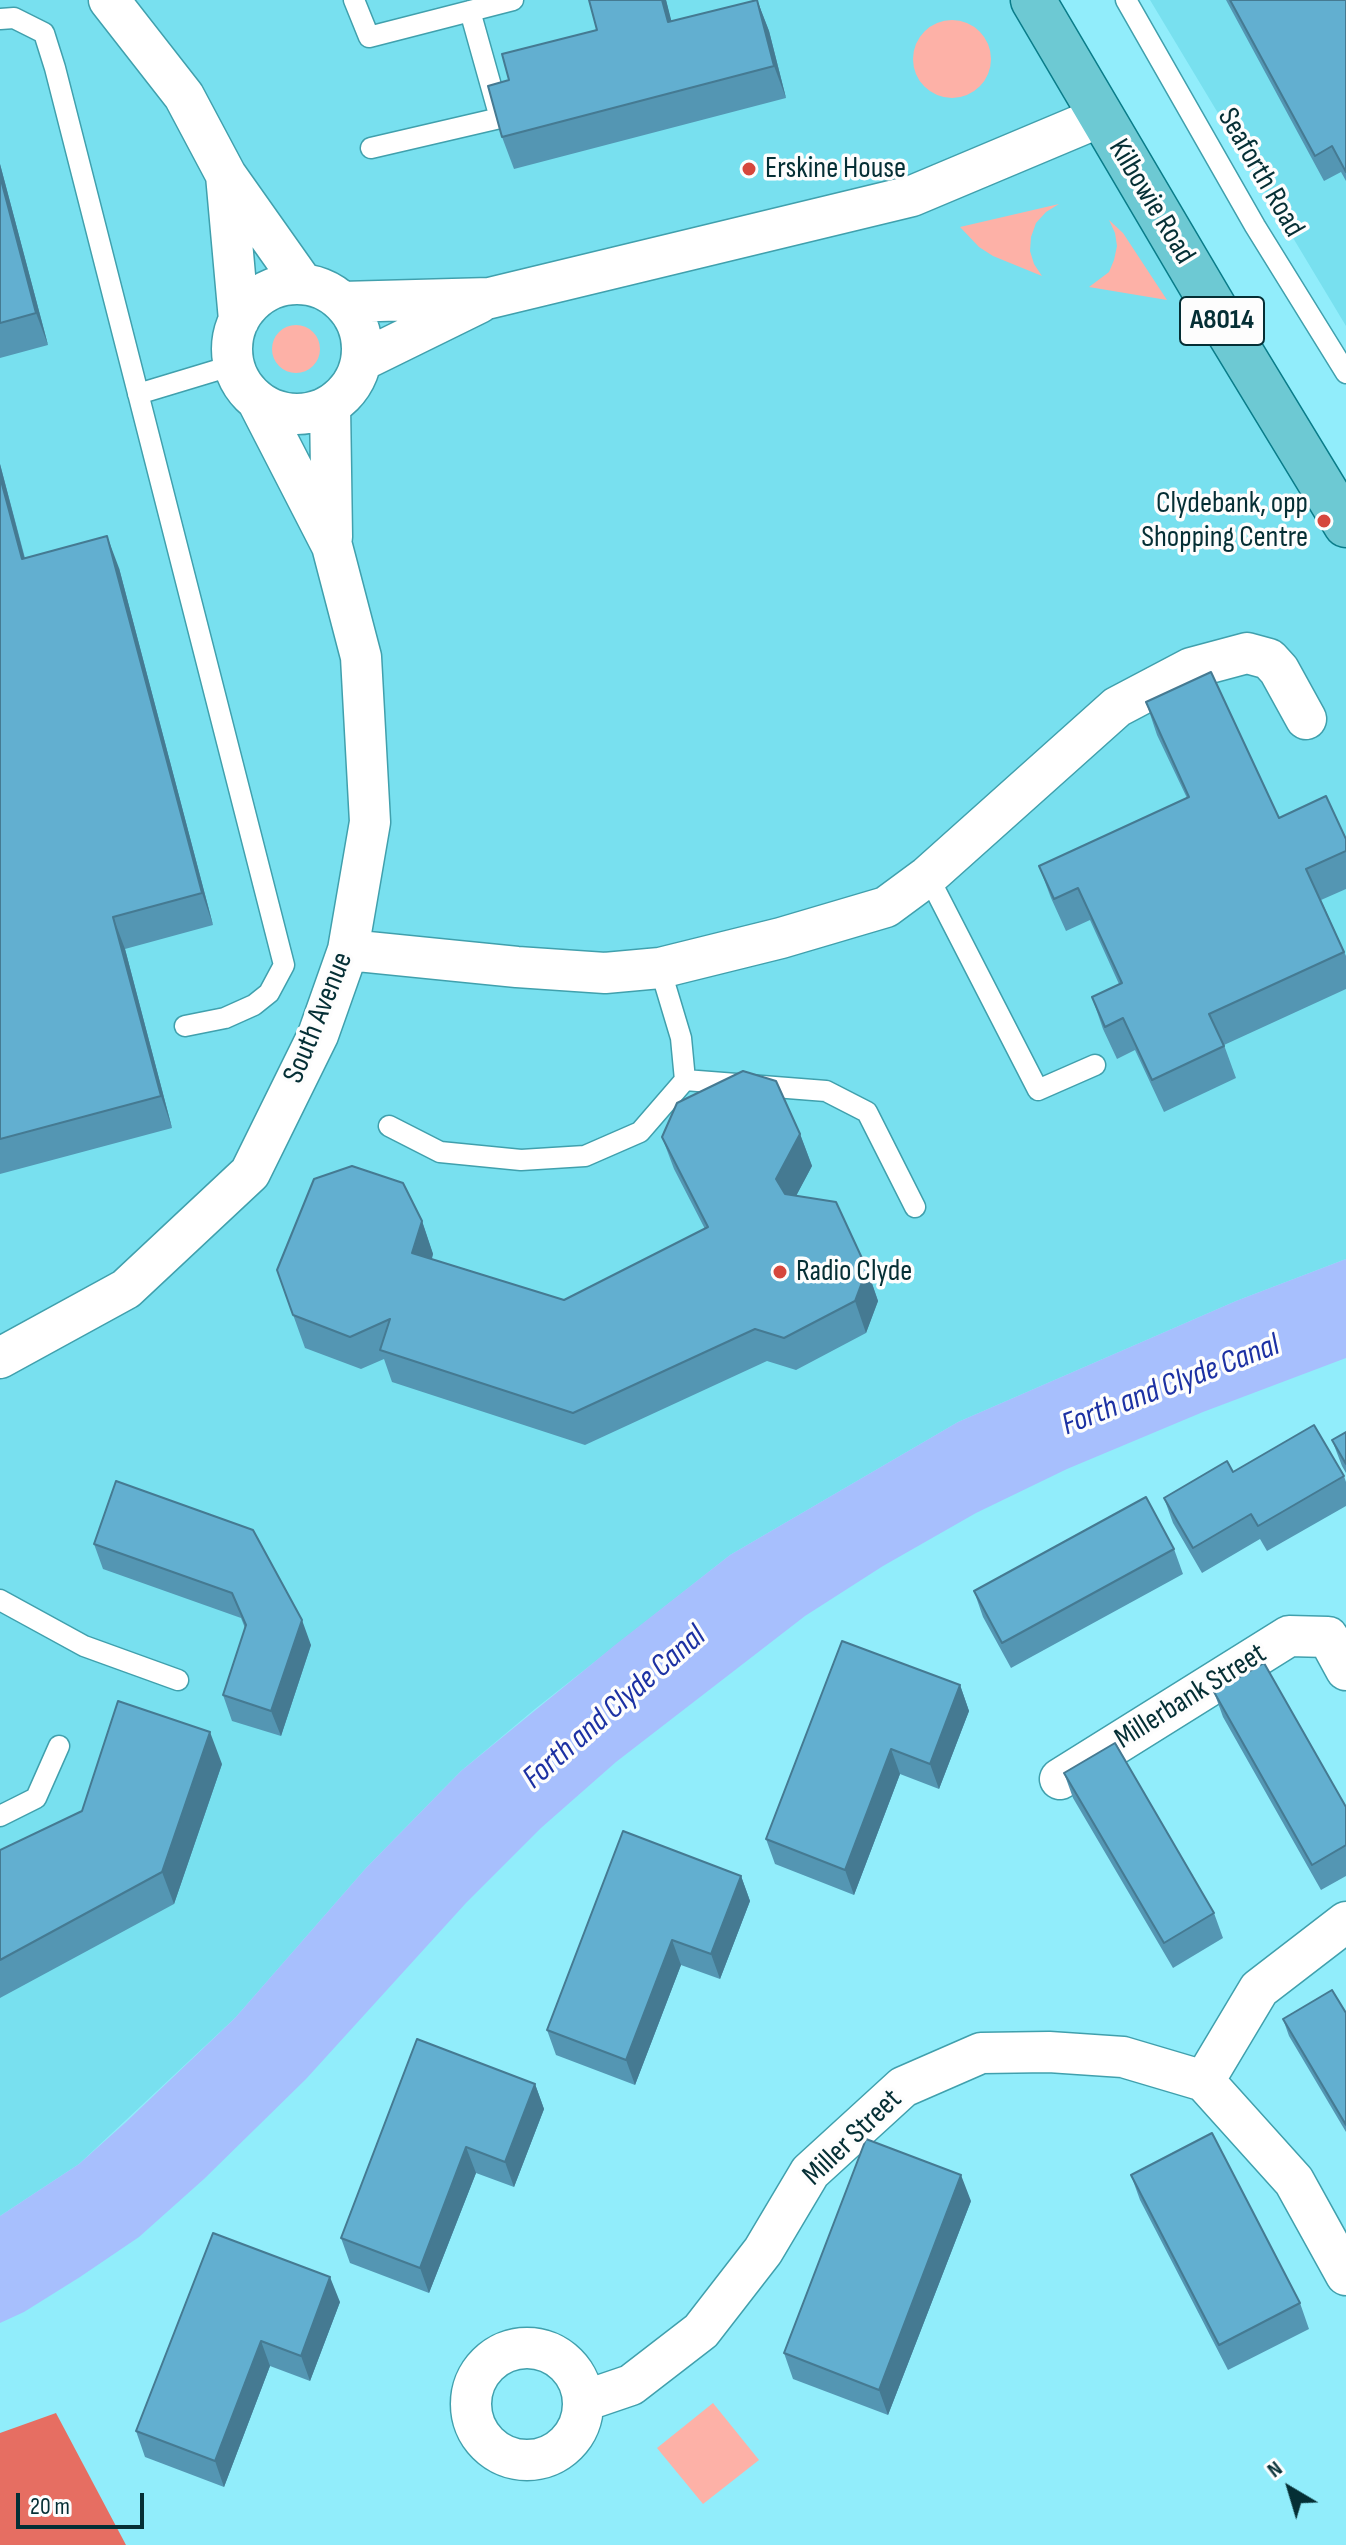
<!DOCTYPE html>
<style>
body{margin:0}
#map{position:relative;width:1346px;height:2545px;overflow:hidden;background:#91edfb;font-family:"Sofia Sans Condensed",sans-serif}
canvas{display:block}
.north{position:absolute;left:1250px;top:2449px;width:80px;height:80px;-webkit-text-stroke:6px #fdfdfd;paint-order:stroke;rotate:322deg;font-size:22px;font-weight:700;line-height:32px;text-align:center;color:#052f35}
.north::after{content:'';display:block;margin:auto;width:28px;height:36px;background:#052f35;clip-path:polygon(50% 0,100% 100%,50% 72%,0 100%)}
.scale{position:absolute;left:16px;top:2493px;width:128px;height:36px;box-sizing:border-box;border:4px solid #052f35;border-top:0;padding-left:10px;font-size:24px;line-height:28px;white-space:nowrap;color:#052f35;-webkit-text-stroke:6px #fdfdfd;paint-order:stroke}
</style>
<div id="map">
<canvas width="1346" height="2545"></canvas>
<div class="north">N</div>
<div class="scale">20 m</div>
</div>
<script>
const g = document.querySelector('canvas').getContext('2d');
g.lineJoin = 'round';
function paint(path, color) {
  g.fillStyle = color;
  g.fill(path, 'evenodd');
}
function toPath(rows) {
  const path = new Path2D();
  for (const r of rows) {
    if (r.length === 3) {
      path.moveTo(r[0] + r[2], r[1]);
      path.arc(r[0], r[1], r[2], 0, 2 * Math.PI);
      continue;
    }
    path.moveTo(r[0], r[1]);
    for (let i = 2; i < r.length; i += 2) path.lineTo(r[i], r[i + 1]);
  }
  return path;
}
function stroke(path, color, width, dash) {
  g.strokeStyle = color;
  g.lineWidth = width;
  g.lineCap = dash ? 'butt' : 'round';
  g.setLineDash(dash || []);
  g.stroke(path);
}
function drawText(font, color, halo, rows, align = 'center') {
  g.font = font + ' "Sofia Sans Condensed",sans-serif';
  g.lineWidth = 7;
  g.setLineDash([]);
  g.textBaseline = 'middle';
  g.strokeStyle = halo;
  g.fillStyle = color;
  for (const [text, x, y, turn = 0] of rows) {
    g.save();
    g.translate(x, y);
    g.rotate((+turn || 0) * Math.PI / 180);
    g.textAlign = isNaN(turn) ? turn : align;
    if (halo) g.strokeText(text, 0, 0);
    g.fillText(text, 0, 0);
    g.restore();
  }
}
paint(toPath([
 [0,0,1033,0,1346,530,1346,1259,1236,1301,958,1422,730,1555,535,1709,461,1771,366,1868,235,2018,79,2164,0,2216],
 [1150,0,1346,0,1346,326]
]), '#78e0ef');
paint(toPath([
 [952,59,39],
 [1059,204,1046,212,1036,223,1031,237,1030,251,1034,264,1042,276,993,256,979,247,960,227],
 [1109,220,1123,233,1167,300,1089,287,1109,272,1114,260,1117,246,1115,233],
 [296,349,24],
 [713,2403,759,2460,703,2504,657,2448]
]), '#fdb1a7');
paint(toPath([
 [56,2413,126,2545,0,2545,0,2433]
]), '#e66e62');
paint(toPath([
 [1346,1259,1346,1358,1203,1412,1067,1469,976,1513,883,1566,805,1616,616,1762,541,1828,466,1903,306,2079,204,2179,139,2237,80,2277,24,2312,0,2323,0,2216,79,2164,125,2123,235,2018,366,1868,461,1771,615,1645,730,1555,958,1422,1236,1301]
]), '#a7bffd');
const service = toPath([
 [354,0,369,37,513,0],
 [1126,0,1255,226,1346,373],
 [0,19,14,18,44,33,55,68,284,965,269,993,254,1005,225,1018,185,1026],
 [371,148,500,118,470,11],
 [138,394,234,365],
 [928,876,1038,1090,1095,1065],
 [685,1080,826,1091,867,1112,915,1207],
 [389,1126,440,1152,521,1160,585,1156,640,1132,685,1080,681,1038,660,968],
 [0,1600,84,1646,178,1680],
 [0,1816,36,1798,59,1746]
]);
const minor = toPath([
 [109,0,184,96,226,175,303,284],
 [226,175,239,320],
 [297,349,65],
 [342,302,490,298,912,196,1100,117],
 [361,361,479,303],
 [330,405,332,537],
 [348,950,517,967,605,973,660,968,781,938,886,907,928,876,1117,707,1191,668,1247,653,1269,659,1279,670,1306,719],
 [0,1358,126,1289,250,1173,318,1035,348,950,370,822,361,657,332,546,258,402],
 [1060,1779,1289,1636,1328,1637,1346,1670],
 [1204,2081,1259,1989,1346,1922],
 [527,2404,56],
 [584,2401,631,2385,701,2331,763,2251,810,2172,903,2087,981,2053,1049,2052,1123,2057,1204,2081,1294,2181,1346,2275]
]);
const primary = toPath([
 [1033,0,1228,331,1346,525]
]);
stroke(service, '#40a0ad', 23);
stroke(minor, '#40a0ad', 43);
stroke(primary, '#0a7c89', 47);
stroke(service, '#fff', 20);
stroke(minor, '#fff', 40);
stroke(primary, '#6dc9d3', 44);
paint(toPath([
 [589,0,666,0,671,21,757,0,769,31,786,98,514,169,502,137,597,30],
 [1226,0,1346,0,1346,181,1341,172,1324,181],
 [0,164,48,345,0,358],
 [0,464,25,558,119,568,213,925,125,949,172,1128,0,1174],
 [1146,702,1279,818,1346,839,1346,889,1321,900,1346,956,1346,989,1224,1045,1236,1078,1164,1112,1135,1050,1117,1059,1103,1029,1092,997,1119,984,1090,920,1066,931,1051,898,1039,866,1187,798,1157,735],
 [800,1134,812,1166,796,1196,867,1269,878,1301,866,1333,796,1370,767,1361,585,1445,392,1382,384,1359,361,1369,305,1348,277,1270,422,1221,433,1254,432,1259,564,1300,705,1229,674,1169,662,1137],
 [1346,1432,1346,1473,1342,1466,1332,1440],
 [1233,1472,1344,1476,1346,1482,1346,1506,1267,1551,1260,1539,1202,1573,1173,1523,1164,1498],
 [116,1481,311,1645,281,1736,232,1721,223,1695,245,1628,241,1618,103,1569,94,1544],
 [1174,1549,1183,1574,1011,1668,983,1617,974,1591],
 [960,1685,969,1711,939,1789,900,1774,854,1895,775,1864,766,1839],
 [1214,1692,1346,1807,1346,1876,1321,1890,1223,1717],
 [222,1764,174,1904,0,1998,0,1850],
 [1064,1773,1214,1913,1223,1938,1173,1968,1073,1798],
 [741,1876,750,1901,720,1979,681,1965,635,2085,556,2055,547,2030],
 [1346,2013,1346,2132,1289,2036,1283,2019],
 [535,2084,544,2109,514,2187,476,2173,429,2293,350,2263,341,2238],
 [1131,2175,1300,2303,1309,2329,1228,2370,1140,2200],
 [971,2201,888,2415,793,2379,784,2353],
 [213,2233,340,2302,310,2381,270,2366,224,2487,145,2457,136,2431]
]), '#5496b3');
paint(toPath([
 [662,0,666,0,680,54,668,22],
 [757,0,769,31,786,98,774,66],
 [0,164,48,345,36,313,0,176],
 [0,464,33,591,22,559,0,477],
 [107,536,119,568,213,925,202,893],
 [113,917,125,949,172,1128,161,1096],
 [800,1134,812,1166,788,1211,776,1179],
 [422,1221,433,1254,423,1285,412,1253],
 [867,1269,878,1301,866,1333,855,1301],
 [302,1620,311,1645,281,1736,271,1711],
 [960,1685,969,1711,939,1789,930,1764],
 [210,1732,222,1764,174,1904,162,1872],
 [891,1749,900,1774,854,1895,845,1870],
 [741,1876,750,1901,720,1979,711,1954],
 [672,1940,681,1965,635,2085,626,2060],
 [535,2084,544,2109,514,2187,505,2162],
 [466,2147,476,2173,429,2293,420,2268],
 [961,2175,971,2201,888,2415,879,2390],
 [330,2277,340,2302,310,2381,301,2356],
 [261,2341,270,2366,224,2487,215,2461]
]), '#457a92');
const building = toPath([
 [589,0,662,0,668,22,757,0,774,66,502,137,488,86,509,80,502,54,597,30,589,0],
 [1230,0,1346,0,1346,172,1332,146,1315,156,1230,0],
 [0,176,36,313,0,323,0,176],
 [0,477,22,559,107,536,202,893,113,917,161,1096,0,1139,0,477],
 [1211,672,1279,818,1326,796,1346,839,1346,851,1306,869,1344,952,1209,1014,1224,1046,1152,1080,1123,1018,1105,1027,1092,997,1122,983,1078,888,1054,899,1039,866,1189,797,1146,702,1211,672],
 [743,1071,776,1081,800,1134,776,1179,785,1194,836,1202,867,1269,855,1301,784,1338,755,1329,573,1413,380,1350,390,1319,350,1337,293,1315,277,1270,314,1179,352,1166,403,1183,422,1221,412,1253,564,1300,708,1227,662,1137,677,1103,743,1071],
 [1314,1425,1344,1476,1258,1526,1251,1514,1193,1548,1164,1498,1227,1461,1233,1472,1314,1425],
 [1346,1432,1346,1464,1332,1440,1346,1432],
 [116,1481,253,1530,302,1620,271,1711,223,1695,246,1625,232,1593,94,1544,116,1481],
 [1146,1497,1174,1549,1002,1643,974,1591,1146,1497],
 [842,1641,960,1685,930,1764,891,1749,845,1870,766,1839,842,1641],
 [1264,1663,1346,1807,1346,1845,1312,1865,1214,1692,1264,1663],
 [118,1701,210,1732,162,1872,0,1960,0,1850,82,1811,118,1701],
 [1115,1743,1214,1913,1164,1943,1064,1773,1115,1743],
 [623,1831,741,1876,711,1954,672,1940,626,2060,547,2030,623,1831],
 [1332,1990,1346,2013,1346,2125,1283,2019,1332,1990],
 [417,2039,535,2084,505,2162,466,2147,420,2268,341,2238,417,2039],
 [1212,2133,1300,2303,1219,2345,1131,2175,1212,2133],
 [866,2139,961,2175,879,2390,784,2353,866,2139],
 [213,2233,330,2277,301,2356,261,2341,215,2461,136,2431,213,2233]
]);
paint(building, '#62afd0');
stroke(building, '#457a92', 2);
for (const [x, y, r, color] of [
 [749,169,8,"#d5473d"],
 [1324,521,8,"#d5473d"],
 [780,1272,8,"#d5473d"]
]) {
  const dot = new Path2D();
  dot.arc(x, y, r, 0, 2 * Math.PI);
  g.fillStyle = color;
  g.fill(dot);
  stroke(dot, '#fdfdfd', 3);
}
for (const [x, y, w] of [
 [1222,321,84]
]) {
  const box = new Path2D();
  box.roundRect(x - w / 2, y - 24, w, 48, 6);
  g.fillStyle = '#fdfdfd';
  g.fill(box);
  stroke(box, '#052f35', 2);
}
drawText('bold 28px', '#052f35', null, [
 ["A8014",1222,321]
]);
drawText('30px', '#052f35', '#fdfdfd', [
 ["Erskine House",765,169],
 ["Clydebank, opp",1308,504,"right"],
 ["Shopping Centre",1308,538,"right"],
 ["Radio Clyde",796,1272]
], 'left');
drawText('30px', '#052f35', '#fdfdfd', [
 ["Seaforth Road",1260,173,60],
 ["Kilbowie Road",1151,202,59],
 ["South Avenue",319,1018,-68],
 ["Millerbank Street",1191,1697,-32],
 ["Miller Street",853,2138,-44]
]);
drawText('italic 32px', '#1c31a3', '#fdfdfd', [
 ["Forth and Clyde Canal",1171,1386,-21],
 ["Forth and Clyde Canal",615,1708,-41]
]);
</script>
